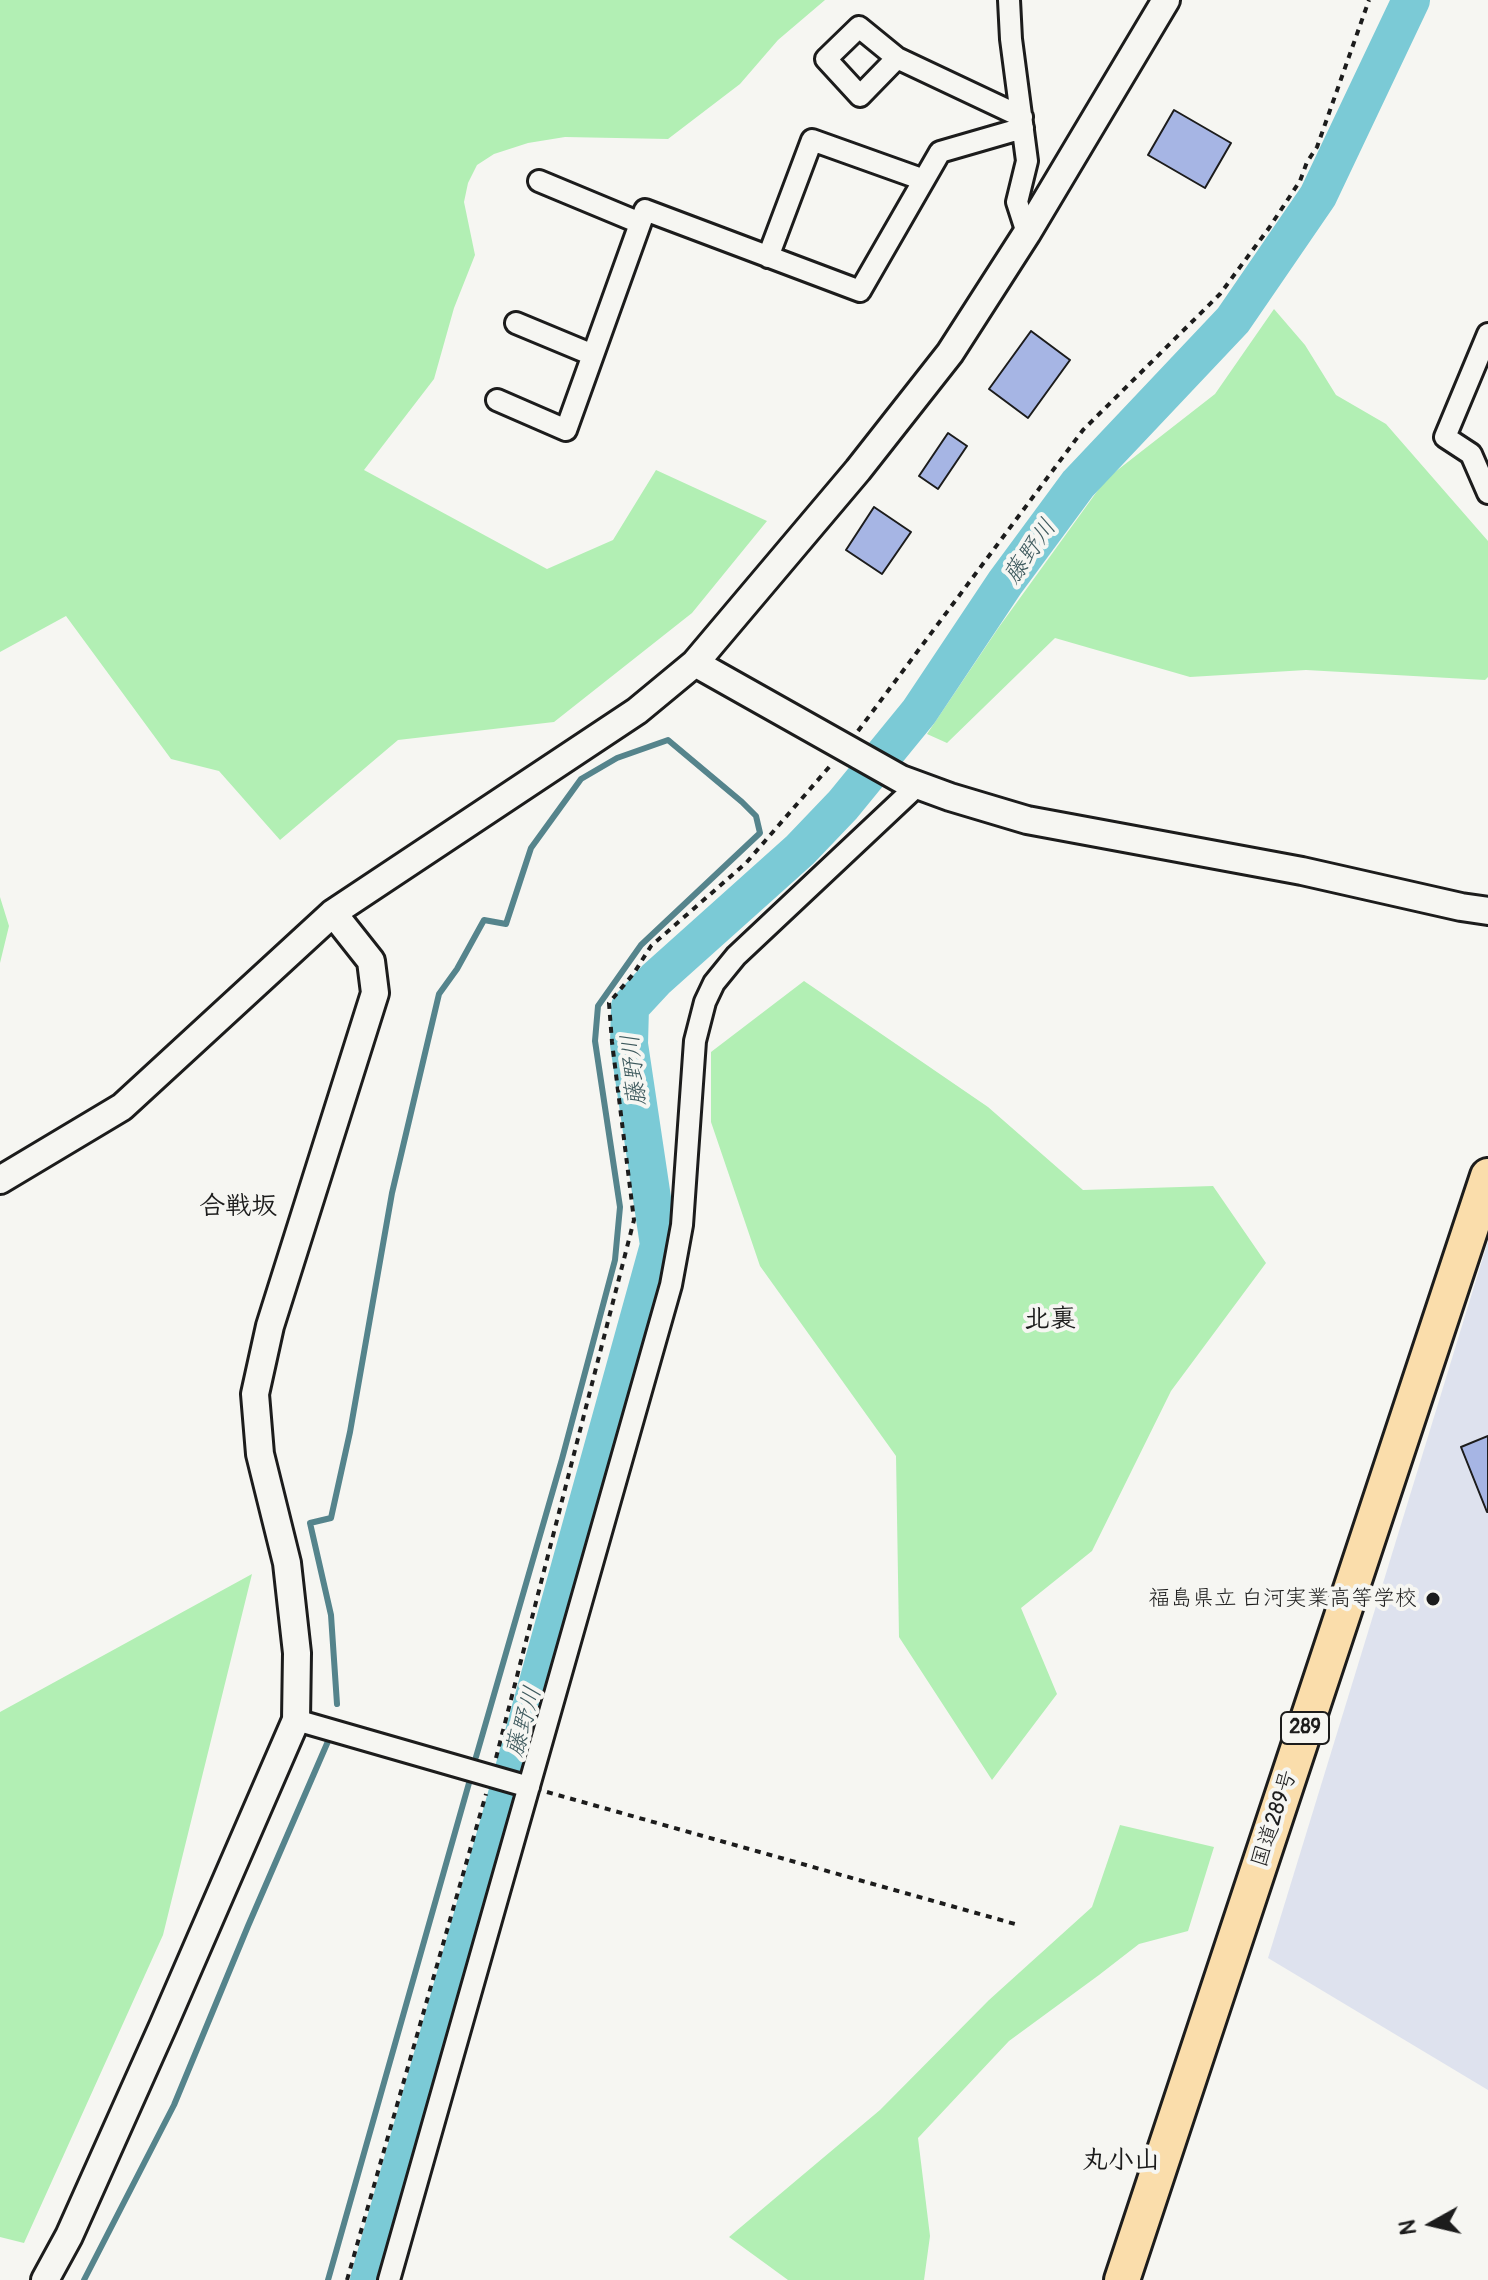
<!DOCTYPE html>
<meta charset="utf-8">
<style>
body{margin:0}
#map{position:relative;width:1488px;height:2280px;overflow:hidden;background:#f6f6f2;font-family:Pangolin,sans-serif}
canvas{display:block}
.north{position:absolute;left:1392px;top:2184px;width:80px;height:80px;-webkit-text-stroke:6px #f6f6f2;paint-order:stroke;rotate:262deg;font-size:22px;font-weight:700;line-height:32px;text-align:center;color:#1c1c1c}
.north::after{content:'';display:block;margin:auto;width:28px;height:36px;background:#1c1c1c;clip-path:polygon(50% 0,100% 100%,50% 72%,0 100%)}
</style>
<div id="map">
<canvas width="1488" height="2280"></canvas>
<div class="north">N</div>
</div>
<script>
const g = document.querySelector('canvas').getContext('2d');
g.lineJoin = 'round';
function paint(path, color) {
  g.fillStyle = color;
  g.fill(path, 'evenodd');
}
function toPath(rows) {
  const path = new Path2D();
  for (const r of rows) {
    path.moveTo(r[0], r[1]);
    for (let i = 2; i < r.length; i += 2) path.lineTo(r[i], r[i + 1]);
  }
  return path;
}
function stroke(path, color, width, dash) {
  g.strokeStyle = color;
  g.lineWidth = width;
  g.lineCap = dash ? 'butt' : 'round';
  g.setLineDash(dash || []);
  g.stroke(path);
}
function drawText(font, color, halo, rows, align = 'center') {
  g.font = font + ' Pangolin,"Klee One",sans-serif';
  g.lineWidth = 8;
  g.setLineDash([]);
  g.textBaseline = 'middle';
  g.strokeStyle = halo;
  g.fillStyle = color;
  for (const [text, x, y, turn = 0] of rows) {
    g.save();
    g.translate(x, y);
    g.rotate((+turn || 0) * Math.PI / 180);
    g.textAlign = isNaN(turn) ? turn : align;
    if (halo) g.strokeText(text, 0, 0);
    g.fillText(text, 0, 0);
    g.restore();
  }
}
paint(toPath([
 [1488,1241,1488,2090,1268,1958]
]), '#dee2ee');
paint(toPath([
 [0,0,825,0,778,40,740,84,668,139,565,137,528,143,494,154,477,165,468,183,464,202,475,255,454,308,434,379,364,470,547,569,613,540,656,470,767,521,692,613,554,722,398,740,280,840,219,771,171,759,66,616,0,652],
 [1274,309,1305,345,1336,395,1386,424,1488,541,1488,677,1485,680,1306,670,1190,677,1055,638,947,743,927,734,999,627,1106,479,1215,394],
 [0,897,9,926,0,963],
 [804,981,988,1107,1083,1190,1213,1186,1266,1263,1171,1391,1092,1551,1021,1608,1057,1694,992,1780,899,1637,896,1456,760,1266,711,1122,711,1052],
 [252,1574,163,1935,24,2243,0,2237,0,1712],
 [1120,1825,1214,1847,1188,1931,1139,1944,1099,1975,1009,2041,918,2138,930,2236,924,2280,788,2280,729,2237,880,2110,989,2000,1092,1907]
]), '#b2efb4');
stroke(toPath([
 [337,1704,331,1615,310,1523,331,1518,350,1432,392,1193,439,994,457,969,484,920,506,924,531,848,581,779,617,758,668,740,742,802,756,816,760,833,641,945,598,1006,595,1041,620,1207,615,1260,562,1459,476,1757],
 [84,2280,174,2105,248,1926,329,1739],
 [328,2280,471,1776]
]), '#55848c', 6);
stroke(toPath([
 [369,2280,500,1820,659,1245,629,1044,630,1007,656,979,800,850,843,805,919,712,1005,583,1078,484,1233,320,1318,196,1411,0]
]), '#7bcad6', 38);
const building = toPath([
 [1174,110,1231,143,1205,188,1148,155,1174,110],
 [1031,331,1070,360,1028,418,989,389,1031,331],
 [948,433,967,446,938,489,919,476,948,433],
 [874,507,911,532,882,574,846,550,874,507],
 [1488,1436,1488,1512,1487,1512,1461,1447,1488,1436]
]);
paint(building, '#a6b5e4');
stroke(building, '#1c1c1c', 2);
const minor = toPath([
 [1009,0,1011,39,1027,161,1017,202,1027,233],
 [897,58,860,96,826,59,859,27,897,58,1022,117],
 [539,181,640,223],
 [768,257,812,140,924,180],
 [516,323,593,355],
 [1488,334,1445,437,1471,454,1488,493],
 [497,400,566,430,645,210,860,291,940,152,1023,128],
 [296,1720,529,1787],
 [389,2280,671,1285,682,1225,695,1041,705,1002,714,983,736,956,919,784]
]);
const tertiary = toPath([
 [695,663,901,779,950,797,1027,820,1302,871,1461,907,1488,911],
 [0,1180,122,1107,333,913,637,711,695,663,858,470,950,353,1027,233,1166,0],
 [45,2280,69,2236,163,2026,296,1720,297,1653,287,1563,260,1454,255,1394,270,1326,375,993,371,961,333,913]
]);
const trunk = toPath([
 [1122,2280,1488,1176]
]);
stroke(minor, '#1c1c1c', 26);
stroke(tertiary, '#1c1c1c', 32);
stroke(trunk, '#1c1c1c', 40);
stroke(toPath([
 [858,731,1083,430,1220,294,1269,228,1300,181,1307,162,1317,147,1369,0],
 [496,1758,634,1220,612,1042,609,1003,634,973,651,946,746,863,830,766],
 [547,1792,1015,1924],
 [347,2280,486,1794]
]), '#1c1c1c', 4, [6, 6]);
stroke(minor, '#f6f6f2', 20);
stroke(tertiary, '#f6f6f2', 26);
stroke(trunk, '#faddab', 34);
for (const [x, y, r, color] of [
 [1433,1599,8,"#1c1c1c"]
]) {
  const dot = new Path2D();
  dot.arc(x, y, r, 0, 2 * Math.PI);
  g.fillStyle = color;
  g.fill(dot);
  stroke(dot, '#f6f6f2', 3);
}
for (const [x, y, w] of [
 [1305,1728,48]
]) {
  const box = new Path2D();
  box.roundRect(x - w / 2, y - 16, w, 32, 6);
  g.fillStyle = '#f6f6f2';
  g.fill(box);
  stroke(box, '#1c1c1c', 2);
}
drawText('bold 20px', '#1c1c1c', null, [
 ["289",1305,1728]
]);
drawText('22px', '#1c1c1c', '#f6f6f2', [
 ["福島県立 白河実業高等学校",1417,1599]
], 'right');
drawText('22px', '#1c1c1c', '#f6f6f2', [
 ["国道289号",1275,1819,-72]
]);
drawText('italic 24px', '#3d595d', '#f6f6f2', [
 ["藤野川",1031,552,-55],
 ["藤野川",635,1070,-96],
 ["藤野川",525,1722,-74]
]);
drawText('bold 26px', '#1c1c1c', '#f6f6f2', [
 ["合戦坂",238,1207],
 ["北裏",1050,1320],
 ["丸小山",1121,2161]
]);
</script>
